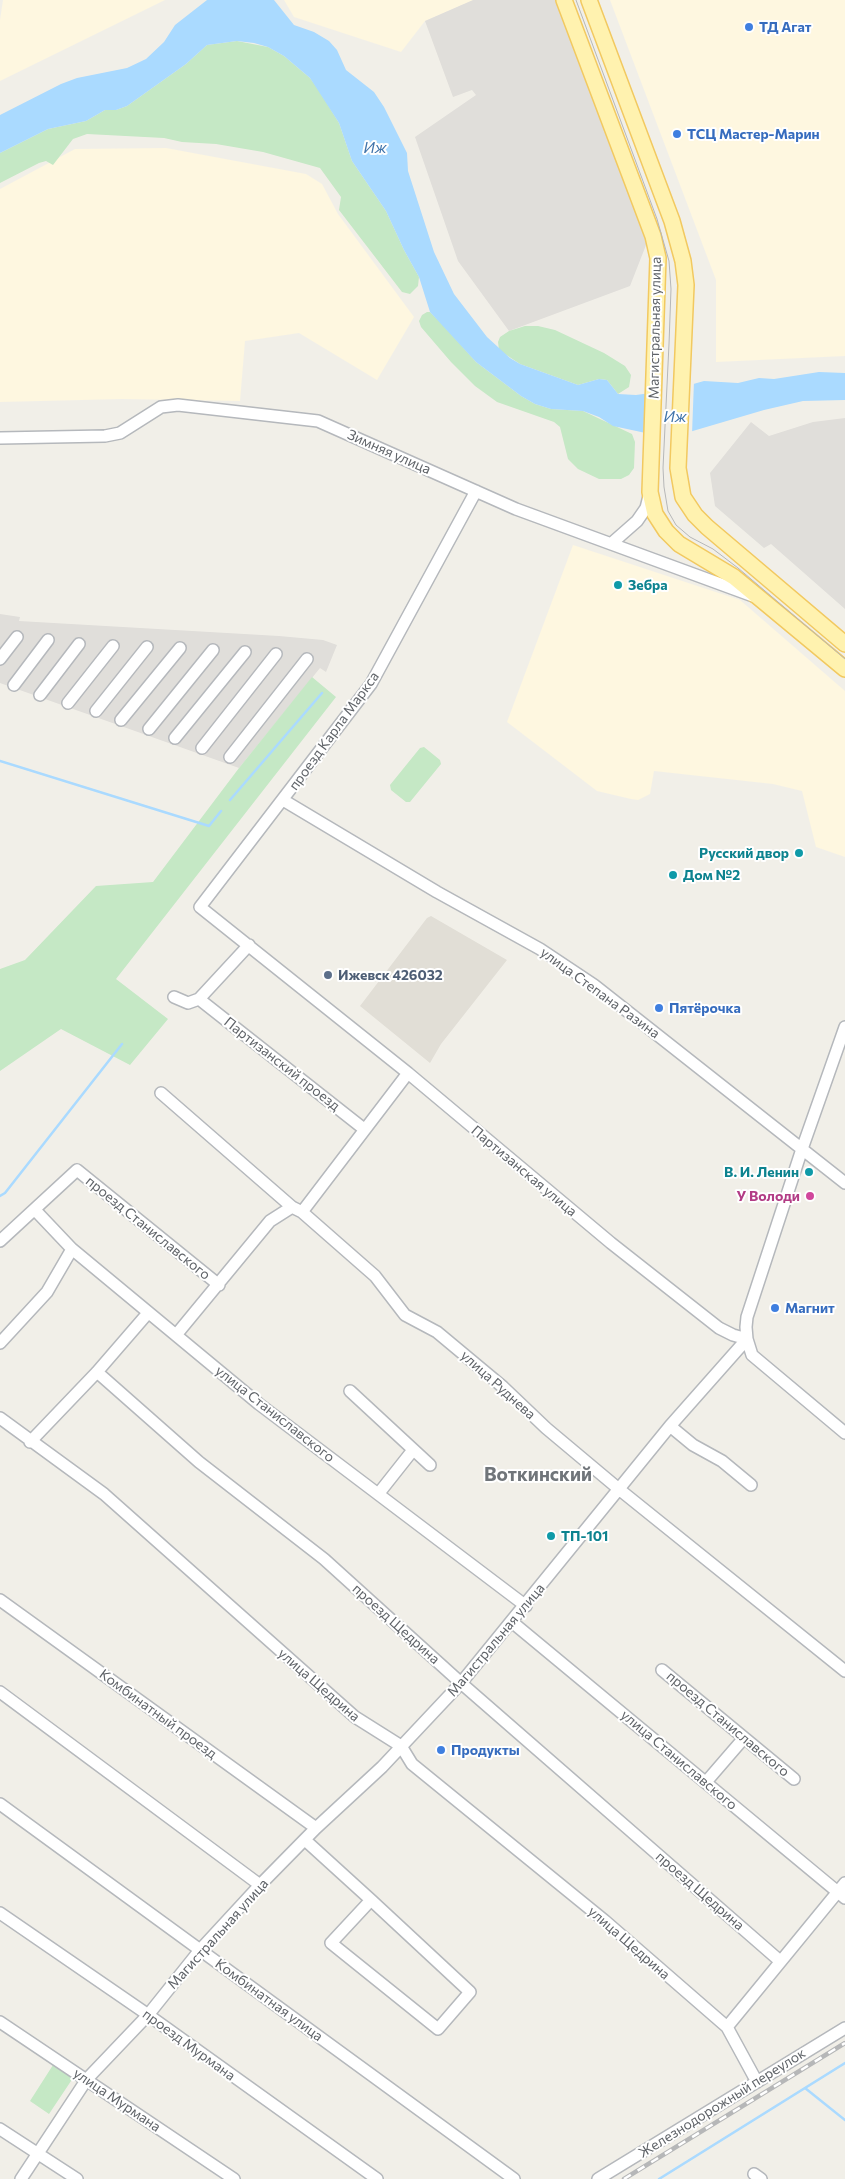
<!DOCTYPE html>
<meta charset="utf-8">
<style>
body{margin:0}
canvas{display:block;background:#f1efe8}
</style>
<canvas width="845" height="2179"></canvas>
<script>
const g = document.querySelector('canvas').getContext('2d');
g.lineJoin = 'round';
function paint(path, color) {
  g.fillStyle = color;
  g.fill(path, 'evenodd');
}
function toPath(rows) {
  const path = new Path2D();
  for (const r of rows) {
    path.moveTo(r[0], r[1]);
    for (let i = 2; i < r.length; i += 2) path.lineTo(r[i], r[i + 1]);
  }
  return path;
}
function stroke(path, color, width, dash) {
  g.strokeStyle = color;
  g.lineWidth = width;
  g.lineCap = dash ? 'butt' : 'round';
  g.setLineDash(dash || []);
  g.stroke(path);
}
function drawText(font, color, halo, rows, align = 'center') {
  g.font = font + ' Commissioner,sans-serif';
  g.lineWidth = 4;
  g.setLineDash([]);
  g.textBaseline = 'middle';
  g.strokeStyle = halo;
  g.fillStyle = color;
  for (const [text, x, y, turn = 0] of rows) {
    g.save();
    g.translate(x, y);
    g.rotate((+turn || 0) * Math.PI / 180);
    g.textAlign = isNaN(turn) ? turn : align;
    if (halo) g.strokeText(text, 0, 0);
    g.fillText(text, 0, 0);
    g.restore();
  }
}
paint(toPath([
 [3,0,165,0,0,81,0,20],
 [284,0,474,0,425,21,401,52,294,17],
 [610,0,845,0,845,356,716,362,716,280],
 [166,148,306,174,322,184,338,214,414,317,377,380,299,333,245,341,240,401,122,399,0,402,0,189,75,149],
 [573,545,740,600,845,691,845,857,816,847,802,791,773,784,654,771,650,794,638,800,631,799,597,791,507,722]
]), '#fef7e0');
paint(toPath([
 [473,0,555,0,648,240,630,286,509,331,458,261,415,137,476,95,472,90,453,97,425,21],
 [845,418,845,609,771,544,764,548,715,506,710,473,751,422,769,436,813,422],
 [0,614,20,617,19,621,279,636,323,640,337,645,326,672,320,668,239,768,0,683]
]), '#e0deda');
paint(toPath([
 [431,916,507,960,441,1044,430,1063,360,1006,427,918]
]), '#e1ded6');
paint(toPath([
 [237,41,268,47,284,56,310,78,318,89,339,123,352,161,386,211,404,250,419,277,418,286,410,294,402,292,339,210,341,197,320,168,263,152,216,144,182,142,164,138,87,134,73,139,53,165,46,161,39,163,0,183,0,153,48,129,86,121,105,110,116,110,127,106,186,64,207,45],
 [427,312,430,312,444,326,476,362,521,396,535,404,551,409,583,411,632,434,635,442,634,468,629,475,621,479,599,479,578,469,568,459,560,427,554,422,497,402,475,386,451,362,421,327,419,321,422,315],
 [525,326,538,326,555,330,604,353,625,366,631,375,629,387,618,394,607,380,599,379,578,385,520,364,499,350,498,342,500,337,509,331],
 [312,677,336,697,116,979,168,1019,130,1065,61,1029,0,1071,0,969,25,960,96,886,153,882,239,768],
 [424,747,440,760,441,764,410,802,406,802,391,790,390,785,420,748],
 [53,2065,73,2078,49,2114,30,2101]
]), '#c5e8c5');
paint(toPath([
 [207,0,274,0,294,25,314,32,329,41,337,50,346,70,374,92,384,107,407,153,408,171,434,252,454,294,487,337,510,358,520,364,578,385,599,379,607,380,618,394,636,395,672,390,704,381,738,383,759,378,774,379,819,372,845,373,845,400,803,401,764,410,669,438,613,426,599,417,583,411,551,409,535,404,521,396,476,362,430,312,419,277,404,250,386,211,352,161,339,123,310,78,284,56,268,47,254,43,237,41,207,45,186,64,127,106,116,110,105,110,86,121,48,129,0,153,0,115,61,84,77,78,127,68,146,59,164,42,175,25]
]), '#aadaff');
paint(toPath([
 [694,381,692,434,669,440,646,436,647,391,671,388]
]), '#f1efe8');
stroke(toPath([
 [0,761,209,826,221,811],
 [230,800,322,693],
 [0,1196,5,1193,122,1044],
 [805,2088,845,2120],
 [659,2179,845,2063]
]), '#aadaff', 2.5);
const minor = toPath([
 [0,438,105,436,120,433,161,407,178,405,318,421,516,509,753,596],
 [476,491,371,684,200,907,408,1073,611,1243,719,1328,733,1335,747,1339],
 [612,543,637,521,646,508,650,492],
 [0,659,17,637],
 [14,685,48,640],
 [40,695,79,644],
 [68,703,113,646],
 [96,711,147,647],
 [121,720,180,648],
 [149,729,213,650],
 [175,738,245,652],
 [202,748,276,654],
 [230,757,307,659],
 [283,800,437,892,540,949,594,985,845,1183],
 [174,997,188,1003,199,999,249,945],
 [199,999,364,1129],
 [845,1027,802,1149,747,1317,746,1327,747,1339,752,1355,845,1433],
 [161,1093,292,1207,302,1212,375,1276,405,1315,437,1332,503,1387,546,1428,620,1490,845,1671],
 [35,1210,72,1249,259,1404,526,1606],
 [302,1212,408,1073],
 [0,1241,77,1170,219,1285],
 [176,1335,270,1221,292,1207],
 [0,1343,47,1292,72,1249],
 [97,1372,199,1462,324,1559,461,1683,780,1961],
 [350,1391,430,1465],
 [0,1418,104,1494,355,1717,401,1746,412,1764,605,1921,727,2027,757,2082],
 [670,1426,693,1445,722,1461,751,1485],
 [30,1442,97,1372,148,1313],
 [379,1493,413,1450],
 [0,1600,316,1828],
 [512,1622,845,1898],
 [662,1670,794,1779],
 [0,1692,260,1885],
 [706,1782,744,1738],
 [0,1804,514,2179],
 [305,1840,371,1900,470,1992,438,2029,331,1943,371,1900],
 [0,1913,144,2012,377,2179],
 [0,2022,234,2179],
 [727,2027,845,1883],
 [0,2129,77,2179],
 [754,2174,761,2179],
 [21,2179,87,2079,148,2015,200,1950,260,1885,316,1828,382,1767,461,1683,670,1426,747,1339],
 [598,2179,845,2028]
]);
const major = toPath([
 [564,0,653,236,658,258,650,492,655,514,666,531,679,544,734,577,845,669],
 [589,0,672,221,683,261,686,285,678,468,683,497,695,515,707,527,845,644]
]);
stroke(minor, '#b5b8bc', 14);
stroke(major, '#f2c960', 18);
stroke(minor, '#fff', 11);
stroke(major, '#fff2af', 15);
stroke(toPath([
 [576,0,657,219,669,261,671,289,669,344,663,468,664,487,668,511,676,525,690,537,713,549,738,568,845,659]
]), '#b6b7b8', 1);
const rail = toPath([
 [624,2179,845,2043]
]);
stroke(rail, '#b6b7b8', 4.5);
stroke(rail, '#fff', 2.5, [8]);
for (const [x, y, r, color] of [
 [749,27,5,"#3f7fe0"],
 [677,134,5,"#3f7fe0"],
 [618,585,5,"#0f9aa8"],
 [799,853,5,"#0f9aa8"],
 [673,875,5,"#0f9aa8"],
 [328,975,5,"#5c6f8a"],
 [659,1008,5,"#3f7fe0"],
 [809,1172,5,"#0f9aa8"],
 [810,1196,5,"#d1479c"],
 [775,1308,5,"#3f7fe0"],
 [551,1536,5,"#0f9aa8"],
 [441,1750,5,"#3f7fe0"]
]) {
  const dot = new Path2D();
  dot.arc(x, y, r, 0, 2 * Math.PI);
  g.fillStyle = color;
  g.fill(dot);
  stroke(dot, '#fff', 2);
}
drawText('bold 14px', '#366cbe', '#fff', [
 ["ТД Агат",759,27],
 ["ТСЦ Мастер-Марин",687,134],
 ["Пятёрочка",669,1008],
 ["Магнит",785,1308],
 ["Продукты",451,1750]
], 'left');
drawText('14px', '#5f6368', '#fff', [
 ["Магистральная улица",655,328,-89],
 ["Зимняя улица",389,452,24],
 ["проезд Карла Маркса",334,731,-54],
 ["улица Степана Разина",600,993,36],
 ["Партизанский проезд",282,1064,38],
 ["Партизанская улица",524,1171,40],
 ["проезд Станиславского",148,1228,39],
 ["улица Руднева",498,1385,42],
 ["улица Станиславского",275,1414,38],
 ["проезд Щедрина",396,1624,42],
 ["Магистральная улица",496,1640,-50],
 ["улица Щедрина",319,1685,41],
 ["Комбинатный проезд",158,1714,36],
 ["проезд Станиславского",728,1724,40],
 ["улица Станиславского",679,1760,40],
 ["проезд Щедрина",700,1891,41],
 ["Магистральная улица",218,1934,-48],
 ["улица Щедрина",629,1943,41],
 ["Комбинатная улица",269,2000,36],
 ["проезд Мурмана",189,2045,36],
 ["улица Мурмана",117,2100,34],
 ["Железнодорожный переулок",722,2103,-32]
]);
drawText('bold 14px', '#0d838f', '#fff', [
 ["Зебра",628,585],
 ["Русский двор",789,853,"right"],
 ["Дом №2",683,875],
 ["В. И. Ленин",799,1172,"right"],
 ["ТП-101",561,1536]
], 'left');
drawText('bold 14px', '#4e5e75', '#fff', [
 ["Ижевск 426032",338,975]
], 'left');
drawText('bold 14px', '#b23c85', '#fff', [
 ["У Володи",800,1196]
], 'right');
drawText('italic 15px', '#4174aa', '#fff', [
 ["Иж",375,148],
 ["Иж",675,417]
]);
drawText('bold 19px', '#70757a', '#fff', [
 ["Воткинский",538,1475]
]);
</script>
